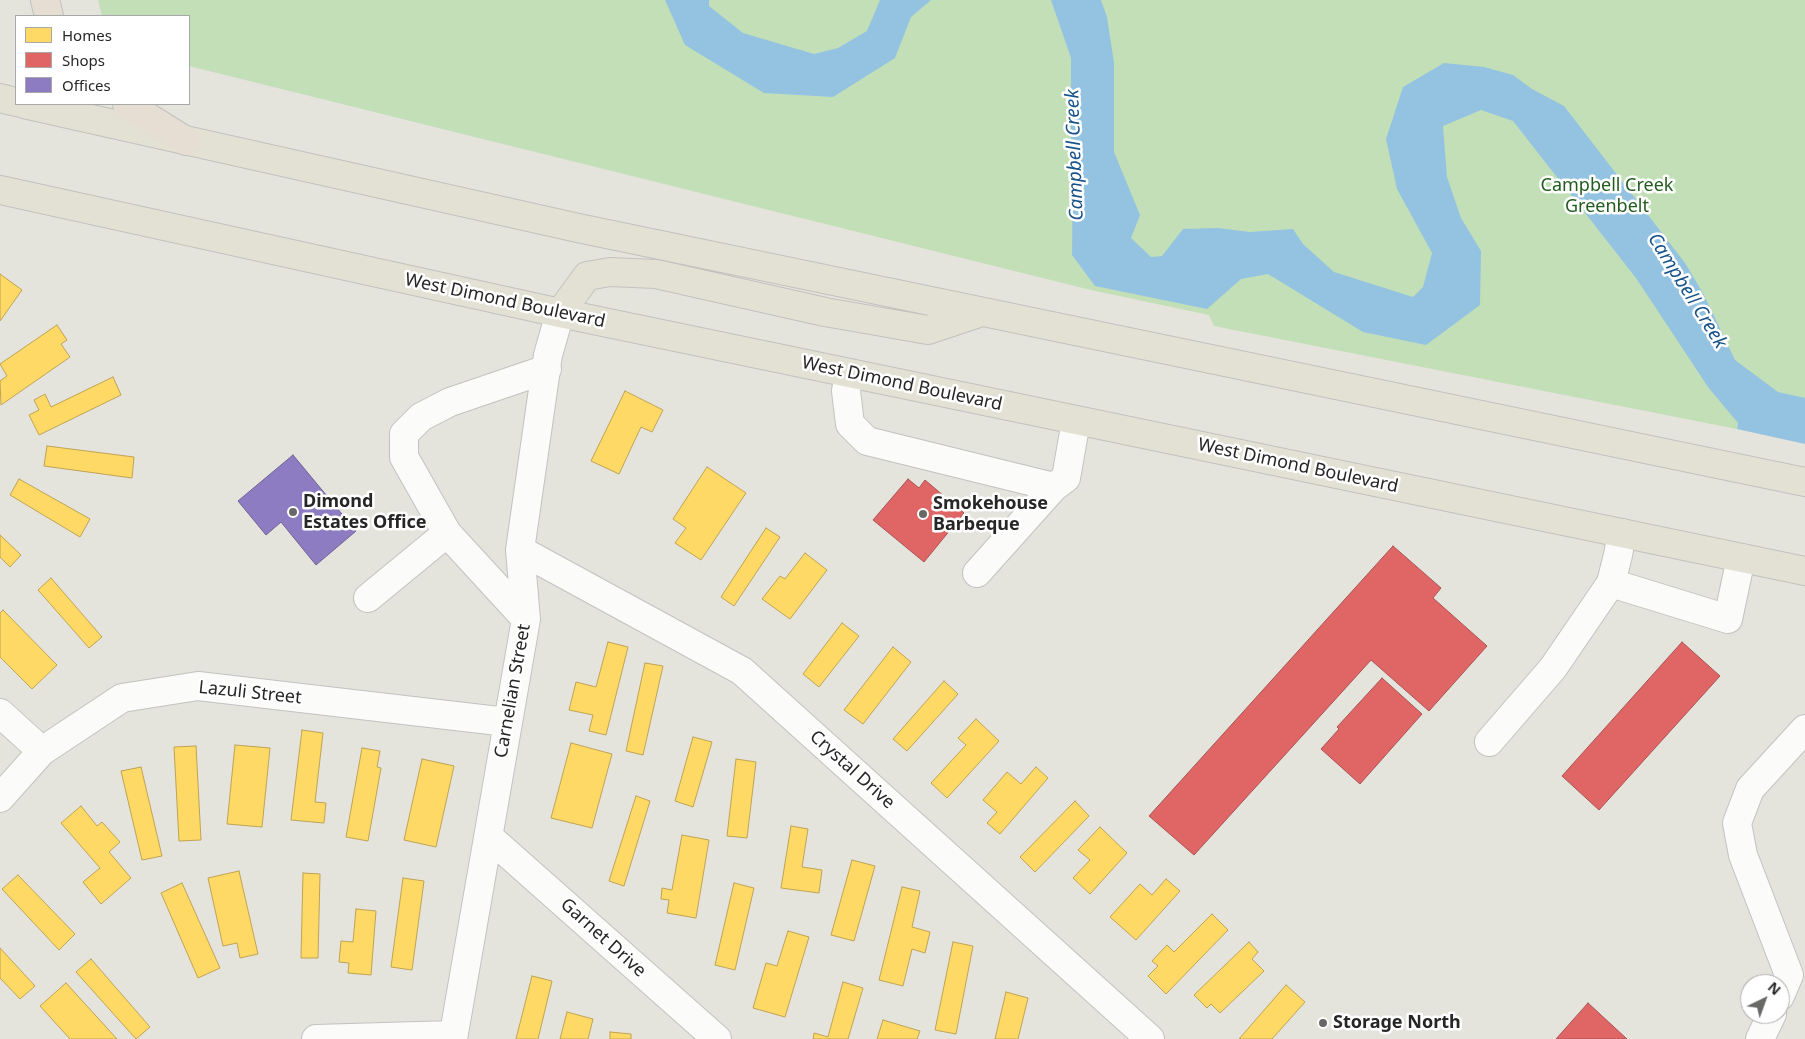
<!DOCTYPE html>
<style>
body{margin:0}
#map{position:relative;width:1805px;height:1039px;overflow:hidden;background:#e4e3dc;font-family:"Noto Sans",sans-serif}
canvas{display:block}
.legend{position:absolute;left:15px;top:15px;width:175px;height:90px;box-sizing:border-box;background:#fff;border:1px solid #a8a8a8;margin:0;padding:6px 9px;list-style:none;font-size:15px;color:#262626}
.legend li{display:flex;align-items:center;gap:10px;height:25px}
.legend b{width:25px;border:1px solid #a8a8a8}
.north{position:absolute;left:1740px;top:974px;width:50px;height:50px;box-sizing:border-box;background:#fff;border:1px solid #a8a8a8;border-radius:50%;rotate:42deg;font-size:14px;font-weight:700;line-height:20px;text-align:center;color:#262626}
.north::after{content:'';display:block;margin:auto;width:18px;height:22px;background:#686866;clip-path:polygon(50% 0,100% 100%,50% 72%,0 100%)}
</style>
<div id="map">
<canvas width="1805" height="1039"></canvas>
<ul class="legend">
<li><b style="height:14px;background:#ffd966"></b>Homes</li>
<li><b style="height:14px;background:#e06666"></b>Shops</li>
<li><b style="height:14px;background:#8e7cc3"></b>Offices</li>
</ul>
<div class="north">N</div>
</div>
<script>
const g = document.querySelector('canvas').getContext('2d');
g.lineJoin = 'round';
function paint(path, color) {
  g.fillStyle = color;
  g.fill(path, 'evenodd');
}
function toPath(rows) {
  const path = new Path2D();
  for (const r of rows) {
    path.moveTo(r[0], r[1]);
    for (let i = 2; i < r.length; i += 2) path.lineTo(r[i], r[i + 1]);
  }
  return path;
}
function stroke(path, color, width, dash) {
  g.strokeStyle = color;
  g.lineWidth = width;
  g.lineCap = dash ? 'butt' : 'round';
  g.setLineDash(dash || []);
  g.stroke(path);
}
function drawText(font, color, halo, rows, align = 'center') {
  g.font = font + ' "Noto Sans",sans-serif';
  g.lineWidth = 5;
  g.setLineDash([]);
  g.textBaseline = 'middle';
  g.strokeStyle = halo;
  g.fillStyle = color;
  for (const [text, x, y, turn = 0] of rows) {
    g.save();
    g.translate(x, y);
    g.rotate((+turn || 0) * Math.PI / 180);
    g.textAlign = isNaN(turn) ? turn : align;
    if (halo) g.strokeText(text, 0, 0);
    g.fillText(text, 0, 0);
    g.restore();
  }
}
paint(toPath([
 [98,0,1805,0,1805,438,1738,424,1737,429,1214,326,1209,315,1091,290,189,66,189,16,102,16]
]), '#c2dfb7');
paint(toPath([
 [665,0,709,0,709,6,743,33,814,54,838,48,867,31,880,0,931,0,911,17,895,58,833,97,764,93,685,45],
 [1051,0,1101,0,1107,17,1114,63,1114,152,1140,215,1131,238,1151,257,1162,256,1183,229,1218,228,1250,232,1293,229,1303,244,1334,272,1413,297,1423,287,1432,253,1397,189,1386,139,1403,87,1444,63,1484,67,1513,75,1532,89,1564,106,1685,263,1704,295,1735,360,1778,392,1805,398,1805,444,1737,429,1738,423,1708,387,1636,278,1513,121,1481,110,1443,126,1447,177,1461,218,1481,251,1480,305,1426,345,1363,332,1268,274,1241,279,1207,309,1095,286,1072,255,1073,155,1071,148,1071,58]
]), '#94c3e2');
const homes = toPath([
 [0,274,22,290,0,321,0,274],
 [57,325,67,340,61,344,70,357,1,405,0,381,7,376,0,364,57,325],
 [113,377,121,395,39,435,29,415,39,410,34,400,45,394,51,407,113,377],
 [625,391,663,410,652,432,641,427,619,474,591,461,625,391],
 [47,446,134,457,132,478,44,466,47,446],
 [707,467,746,493,701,560,675,543,686,528,673,519,707,467],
 [19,479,90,519,80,537,10,495,19,479],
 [766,528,780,537,734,606,721,597,766,528],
 [0,535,21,555,10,567,0,557,0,535],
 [805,553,827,570,790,619,762,599,780,576,785,579,805,553],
 [51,578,102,637,89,648,38,590,51,578],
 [3,610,57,665,32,689,0,657,0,613,3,610],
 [842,623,859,636,819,687,803,674,842,623],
 [608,642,628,647,606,735,589,731,593,715,569,710,576,682,596,687,608,642],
 [893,647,911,662,863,724,844,710,893,647],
 [645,663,663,666,643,755,626,751,645,663],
 [944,681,958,694,907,751,893,739,944,681],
 [976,719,999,741,947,798,931,783,966,745,958,738,976,719],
 [302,730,323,733,315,802,326,803,324,823,291,820,302,730],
 [693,737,712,742,693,807,675,801,693,737],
 [571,743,612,754,592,828,551,818,571,743],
 [235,745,270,748,262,827,227,824,235,745],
 [196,746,201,840,179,841,174,747,196,746],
 [362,748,380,751,377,767,381,768,368,841,346,837,362,748],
 [422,759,454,766,436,847,404,840,422,759],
 [736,759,756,762,747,838,727,836,736,759],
 [141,767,162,856,142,860,121,771,141,767],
 [1036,767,1048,778,1000,834,987,823,997,812,983,800,1007,772,1021,784,1036,767],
 [636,796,650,801,624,886,609,881,636,796],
 [1075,801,1089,816,1035,872,1020,857,1075,801],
 [81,806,97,826,102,822,120,842,109,852,131,878,101,904,83,882,100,868,61,823,81,806],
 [791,826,808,829,802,867,822,870,819,893,781,888,791,826],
 [1100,827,1127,853,1090,894,1073,878,1090,860,1078,850,1100,827],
 [682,835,709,840,696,918,667,913,669,900,661,899,662,888,672,890,682,835],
 [852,860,875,866,854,941,831,935,852,860],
 [239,871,258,954,240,958,237,943,223,946,208,878,239,871],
 [303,873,320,874,318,958,301,958,303,873],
 [18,875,75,934,59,950,2,889,18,875],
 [403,878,424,881,412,970,391,967,403,878],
 [1166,879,1180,891,1136,940,1110,917,1140,884,1152,895,1166,879],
 [182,883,220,968,198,978,161,893,182,883],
 [734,883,754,888,735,970,715,965,734,883],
 [902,887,920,891,912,927,930,932,925,953,912,949,903,986,879,980,902,887],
 [356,909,376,911,371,975,348,973,349,963,339,962,341,941,353,942,356,909],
 [1212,914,1228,930,1166,994,1148,976,1158,966,1152,961,1167,945,1174,952,1212,914],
 [788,931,809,937,785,1017,753,1008,766,963,777,966,788,931],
 [953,942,973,946,956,1034,935,1030,953,942],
 [1249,942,1258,952,1252,959,1264,971,1220,1013,1211,1004,1207,1008,1194,995,1249,942],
 [0,948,35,986,20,999,0,978,0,948],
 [91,959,150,1027,136,1039,76,972,91,959],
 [532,976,552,981,538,1039,516,1039,532,976],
 [843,982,863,988,848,1039,813,1039,814,1033,828,1037,843,982],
 [66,983,117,1039,70,1039,40,1006,66,983],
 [1286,985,1305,1002,1272,1039,1239,1039,1286,985],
 [1006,992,1028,998,1018,1039,995,1039,1006,992],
 [567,1012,593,1019,588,1039,560,1039,567,1012],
 [883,1020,920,1031,917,1039,877,1039,883,1020],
 [610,1032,631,1034,631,1039,610,1039,610,1032]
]);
paint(homes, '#ffd966');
stroke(homes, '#bea353', 1);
const shops = toPath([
 [908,479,919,488,925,480,964,513,924,562,873,520,908,479],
 [1393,546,1441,588,1433,598,1487,646,1429,711,1371,660,1194,855,1149,816,1393,546],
 [1682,642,1720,676,1599,810,1562,776,1682,642],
 [1382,678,1422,714,1360,784,1321,749,1339,729,1337,727,1382,678],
 [1588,1003,1627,1039,1556,1039,1588,1003]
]);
paint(shops, '#e06666');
stroke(shops, '#a85353', 1);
const offices = toPath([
 [293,455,356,531,316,565,281,522,266,535,238,501,293,455]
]);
paint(offices, '#8e7cc3');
stroke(offices, '#6f6294', 1);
const minor = toPath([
 [849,374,846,391,850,424,867,441,1054,487,1066,478,1076,421],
 [520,550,742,671,1150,1039],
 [977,573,1054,487],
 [1611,583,1728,619,1741,558],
 [368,598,447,533],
 [526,619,447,533,404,457,404,434,421,417,450,402,547,369],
 [0,713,42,751],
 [1489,742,1553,668,1611,583,1618,555,1622,533],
 [0,798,42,751,122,698,198,686,507,722],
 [489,837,717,1039],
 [1780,996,1789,975,1743,855,1737,823,1750,789,1805,729],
 [316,1039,453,1035],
 [453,1039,526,619,520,550,548,355,560,313],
 [1760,1039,1772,1014]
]);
const major = toPath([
 [0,98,16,102],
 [24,104,578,228,1805,482],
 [0,190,560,313,1805,571],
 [560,313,587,276,610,272,656,274,825,312,928,330,982,312]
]);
const highway = toPath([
 [45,0,49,16],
 [127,104,186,141]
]);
stroke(minor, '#c2c2c1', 30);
stroke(major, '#c2c1bf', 30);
stroke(highway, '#c2c1bf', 30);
stroke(minor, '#fbfbfa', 28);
stroke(major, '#e3e1d3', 28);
stroke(highway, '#e6ded2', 28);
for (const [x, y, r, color] of [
 [293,512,5,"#686866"],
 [923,514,5,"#686866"],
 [1323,1023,5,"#686866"]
]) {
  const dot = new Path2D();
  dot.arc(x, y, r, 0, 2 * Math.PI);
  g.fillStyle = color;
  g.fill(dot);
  stroke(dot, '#fff', 2);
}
drawText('18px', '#225c1e', '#fff', [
 ["Campbell Creek",1607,186],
 ["Greenbelt",1607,207]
]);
drawText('18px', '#262626', '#fff', [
 ["West Dimond Boulevard",505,301,12],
 ["West Dimond Boulevard",902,384,12],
 ["West Dimond Boulevard",1298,466,12],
 ["Carnelian Street",513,691,-80],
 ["Lazuli Street",250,693,6],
 ["Crystal Drive",852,770,42],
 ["Garnet Drive",603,938,42]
]);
drawText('bold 18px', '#262626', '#fff', [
 ["Dimond",303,502],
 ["Estates Office",303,523],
 ["Smokehouse",933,504],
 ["Barbeque",933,525],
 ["Storage North",1333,1023]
], 'left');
drawText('italic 19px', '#17528a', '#fff', [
 ["Campbell Creek",1075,155,-92],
 ["Campbell Creek",1687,291,58]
]);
</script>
